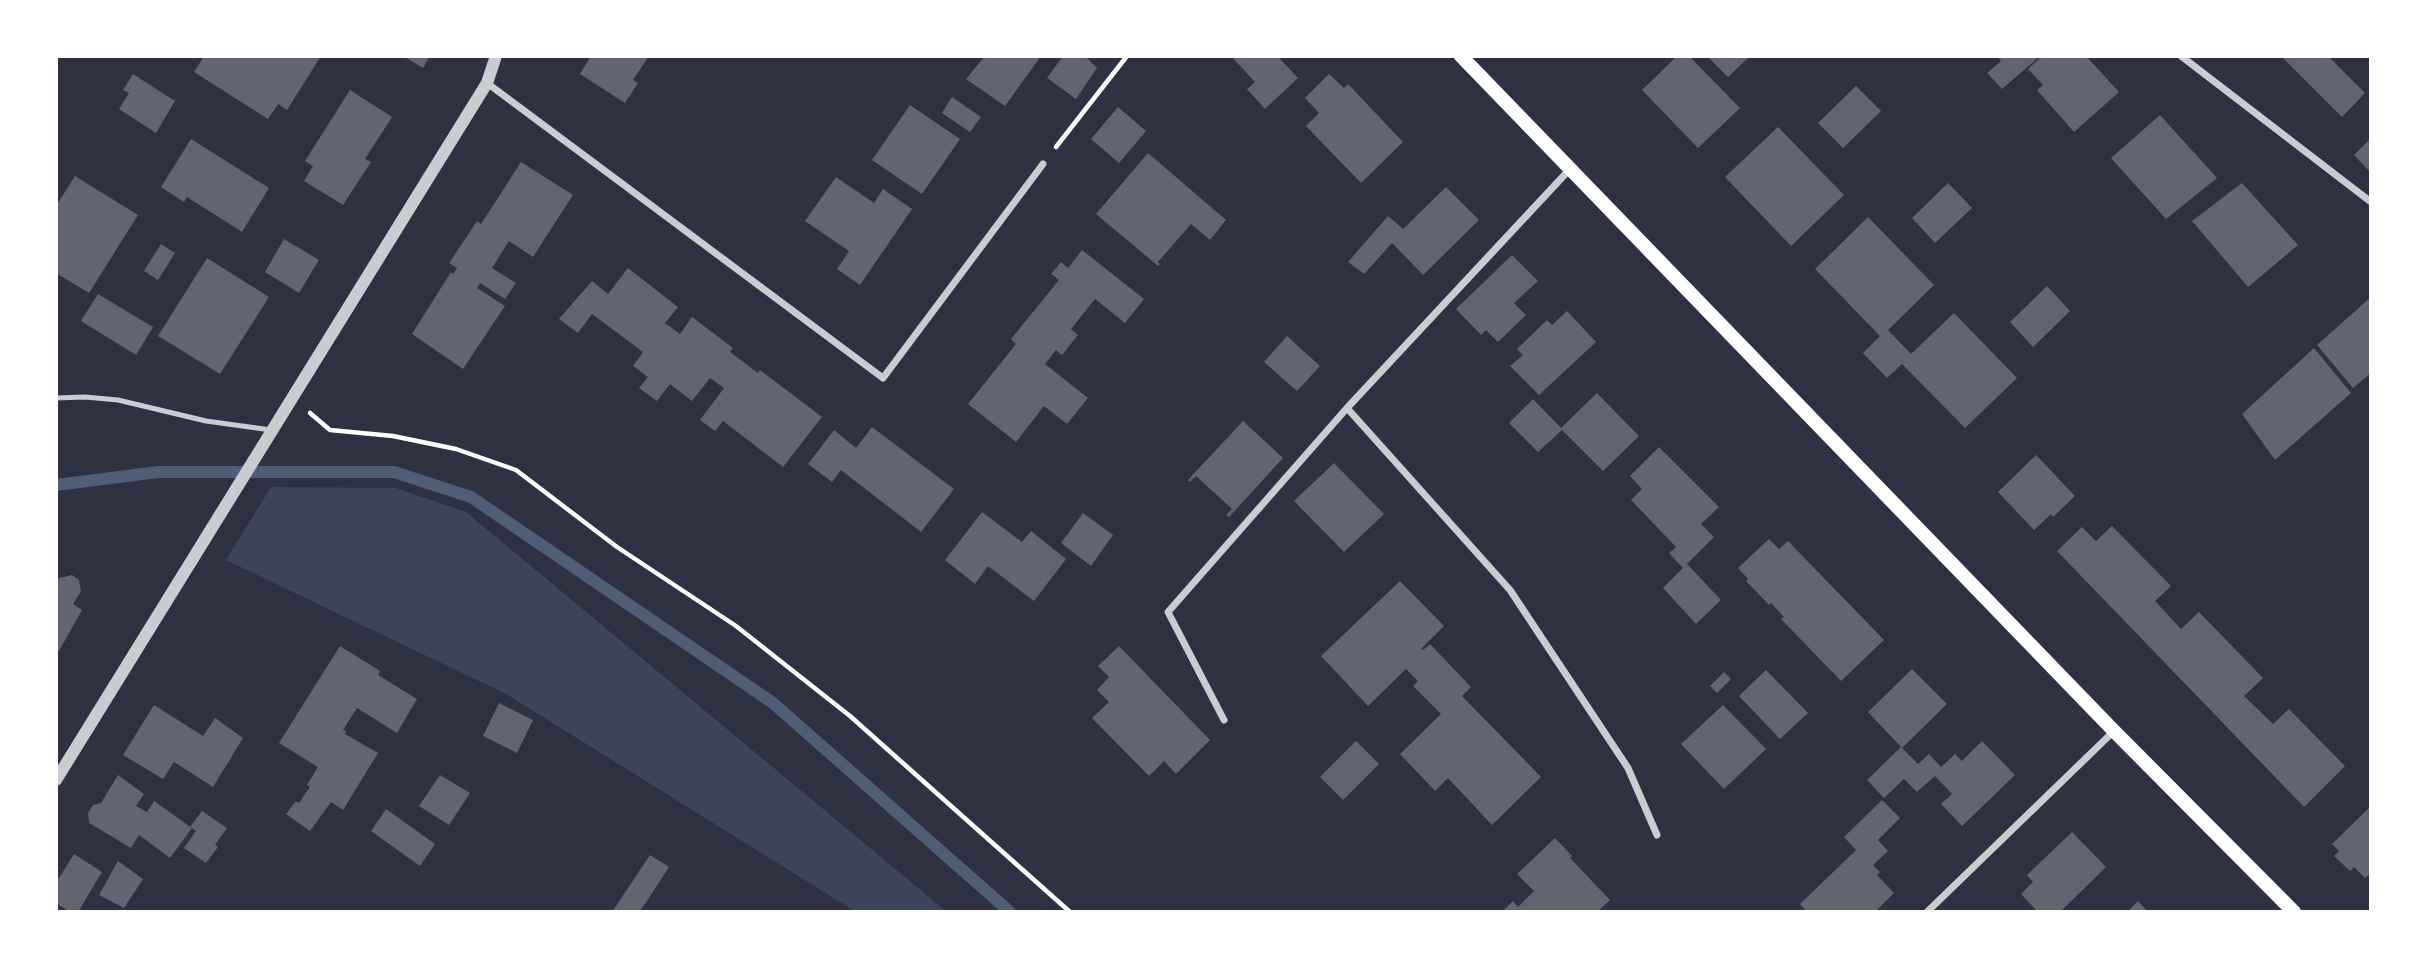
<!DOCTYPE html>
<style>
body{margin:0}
#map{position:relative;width:2427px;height:968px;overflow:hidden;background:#2d3142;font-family:Ubuntu,sans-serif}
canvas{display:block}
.frame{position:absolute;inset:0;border:58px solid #fff;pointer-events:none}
</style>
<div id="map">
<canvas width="2427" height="968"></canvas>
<div class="frame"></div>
</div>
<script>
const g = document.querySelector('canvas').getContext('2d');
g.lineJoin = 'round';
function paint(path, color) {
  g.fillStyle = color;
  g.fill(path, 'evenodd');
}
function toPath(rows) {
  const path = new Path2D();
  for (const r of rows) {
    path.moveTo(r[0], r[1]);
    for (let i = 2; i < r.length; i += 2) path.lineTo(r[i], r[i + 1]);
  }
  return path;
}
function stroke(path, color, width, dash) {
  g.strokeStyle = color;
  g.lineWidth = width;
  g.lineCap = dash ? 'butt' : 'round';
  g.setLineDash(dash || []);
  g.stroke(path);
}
paint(toPath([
 [271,487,396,488,466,512,947,912,856,912,506,694,226,560]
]), '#3c4559');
stroke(toPath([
 [56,485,158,472,394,472,471,497,773,703,1010,912]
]), '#4f5d75', 12);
paint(toPath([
 [204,56,321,56,287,110,278,104,268,119,194,72],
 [403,56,430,56,423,68],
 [591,56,649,56,633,80,638,83,625,103,580,74],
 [985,56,1041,56,1005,106,966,79],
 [1063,56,1085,56,1097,68,1076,99,1047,78],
 [1231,56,1283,56,1280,59,1298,78,1265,109,1247,89,1255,82],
 [1677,56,1689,56,1740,108,1698,148,1642,90],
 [1707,56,1750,56,1728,77],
 [1997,56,2040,56,2002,89,1987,73,2001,61],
 [2042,56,2086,56,2119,92,2074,132,2037,90,2043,85,2028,69],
 [2281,56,2328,56,2365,93,2342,117],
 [133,74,175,101,156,133,119,109,129,93,123,90],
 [1329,74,1344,88,1348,84,1403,142,1361,183,1306,126,1319,113,1305,98],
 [1856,86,1881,111,1843,148,1818,123],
 [350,90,392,117,365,159,371,162,343,205,304,181,313,166,305,161],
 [952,97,981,117,970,132,942,113],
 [910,105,960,139,922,194,872,160],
 [1118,107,1146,131,1119,163,1091,139],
 [2160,115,2217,178,2166,219,2111,158],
 [1778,127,1844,195,1791,246,1725,177],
 [2371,138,2371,173,2354,155],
 [191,139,269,188,242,232,187,197,184,202,161,187],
 [1148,153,1226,220,1210,240,1191,224,1158,262,1160,264,1158,266,1096,214],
 [521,162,573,195,533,257,509,241,492,268,516,283,505,299,480,283,477,288,505,306,463,369,412,334,451,272,453,274,457,268,449,263,477,221,481,224],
 [75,176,138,215,89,293,56,273,56,206],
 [836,177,874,203,883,189,912,209,860,285,837,269,849,251,805,221],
 [1948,183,1972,208,1935,243,1912,218],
 [2242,183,2298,245,2248,287,2192,221],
 [1446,187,1479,220,1423,275,1392,243,1364,274,1348,262,1388,216,1403,229],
 [1868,217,1934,285,1888,330,1911,354,1954,313,2017,378,1965,428,1902,364,1887,378,1863,353,1880,336,1815,269],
 [284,239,319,260,299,293,265,272],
 [161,244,175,253,158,280,144,271],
 [1082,250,1144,299,1125,323,1095,299,1071,329,1078,335,1062,355,1056,350,1045,364,1088,398,1067,424,1044,406,1016,442,968,404,1016,344,1011,339,1059,280,1051,274,1061,262,1068,268],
 [1512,255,1538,281,1514,303,1526,315,1498,342,1486,330,1481,335,1456,309],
 [207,258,269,297,220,374,158,336],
 [628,268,678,307,665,323,680,334,692,317,733,348,730,352,758,373,760,370,822,417,783,467,723,421,715,431,700,420,724,388,710,378,692,401,670,384,657,401,639,388,648,377,633,366,643,352,592,314,578,333,559,319,592,281,608,294],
 [2047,286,2070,311,2033,347,2010,322],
 [98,294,153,327,136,355,81,321],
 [2371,297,2371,373,2353,388,2317,345],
 [1567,311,1596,342,1539,395,1510,366,1523,355,1517,349,1547,320,1552,325],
 [1287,336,1320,366,1297,391,1264,362],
 [2314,348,2351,393,2275,460,2242,414],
 [1597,393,1639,436,1603,471,1562,430,1538,452,1509,423,1533,399,1561,428],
 [1243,421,1283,458,1229,517,1226,515,1232,509,1196,476,1190,482,1188,480],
 [872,427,954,489,921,532,841,470,832,482,808,464,834,430,856,448],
 [1659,447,1719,507,1701,524,1714,537,1687,564,1721,600,1696,624,1663,588,1683,568,1669,553,1676,547,1631,500,1642,489,1630,476],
 [2036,455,2075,496,2053,517,2051,514,2034,530,1998,492],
 [1334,463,1384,514,1344,552,1294,501],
 [982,512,1022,542,1031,531,1066,559,1034,601,988,566,975,584,945,560],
 [1083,513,1113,535,1091,566,1061,543],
 [2112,526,2171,586,2155,601,2181,629,2199,612,2263,678,2244,696,2273,724,2289,709,2345,766,2304,807,2057,551,2082,527,2096,541],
 [1769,539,1779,549,1788,541,1884,640,1841,681,1781,619,1784,617,1771,603,1769,605,1746,581,1748,579,1738,568],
 [72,575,79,580,81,591,73,604,82,610,59,651,56,649,56,579],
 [1400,581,1444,626,1421,649,1423,650,1430,644,1471,687,1462,696,1541,777,1492,825,1448,778,1435,791,1400,754,1441,714,1413,686,1418,681,1406,669,1368,706,1321,656],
 [340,646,380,671,378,675,417,699,397,733,357,708,343,730,346,731,345,734,378,753,343,810,331,802,310,831,286,814,296,801,299,803,310,787,307,785,318,767,279,743],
 [1119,646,1210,740,1176,774,1164,761,1149,776,1092,718,1109,702,1097,690,1109,677,1098,666],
 [1912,669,1947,704,1902,748,1868,712],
 [1766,670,1808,713,1780,739,1739,696],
 [1724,672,1731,679,1717,693,1710,686],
 [499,703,533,720,517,753,483,736],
 [154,705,203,736,215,718,243,738,213,787,174,762,163,779,123,755],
 [1723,705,1766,749,1724,789,1681,744],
 [1356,741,1379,764,1343,800,1320,777],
 [1982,741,2015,775,1962,826,1941,804,1952,794,1935,776,1917,792,1904,779,1884,798,1867,780,1901,747,1918,764,1929,754,1941,767,1955,754,1962,761],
 [118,775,144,794,136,806,147,812,154,801,192,828,170,858,139,835,131,848,89,823,88,813,93,805,101,803],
 [440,775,470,793,449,825,419,806],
 [1882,800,1900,818,1878,840,1888,851,1873,865,1880,872,1877,875,1894,893,1875,912,1807,912,1800,904,1856,850,1844,837],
 [2371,806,2371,873,2365,878,2354,867,2350,871,2334,856,2339,851,2332,844],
 [386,809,435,844,420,866,371,831],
 [202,811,227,828,215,845,218,847,206,863,184,848,196,831,190,827],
 [2072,832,2106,867,2060,912,2038,912,2021,894,2033,882,2027,875],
 [1555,838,1572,856,1570,858,1610,900,1597,912,1502,912,1513,901,1518,907,1534,891,1517,874],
 [74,854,102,872,78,912,70,912,56,903,56,883],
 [650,855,669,867,647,901,639,912,612,912],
 [118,861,143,879,124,908,99,895],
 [2138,901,2148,912,2127,912]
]), '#626471');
stroke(toPath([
 [1056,147,1127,56],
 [310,413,330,430,393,436,456,449,516,470,617,547,736,626,850,716,1070,912]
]), '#fff', 4.5);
stroke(toPath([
 [56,398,85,397,118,400,206,421,271,430]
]), '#caccd0', 5);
stroke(toPath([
 [2181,56,2371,202],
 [487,83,883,378,1043,164],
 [1347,408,1510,590,1628,768,1657,835],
 [1224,720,1168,612,1347,408,1570,169],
 [1927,912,2114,731]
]), '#caccd0', 7);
stroke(toPath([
 [56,780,487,83,496,56]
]), '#caccd0', 12);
stroke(toPath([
 [1461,56,2114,731,2294,912]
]), '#fff', 14);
</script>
